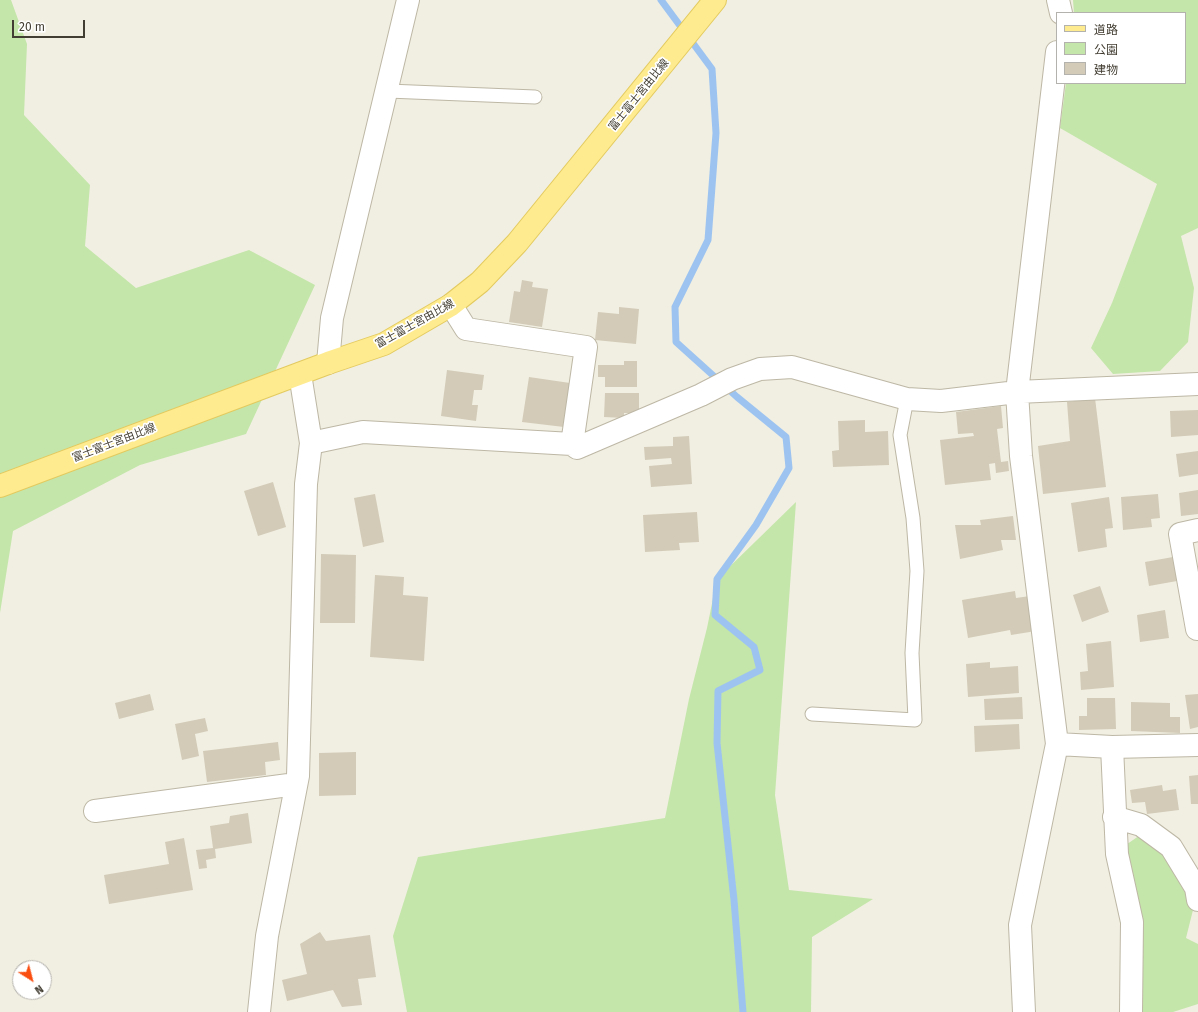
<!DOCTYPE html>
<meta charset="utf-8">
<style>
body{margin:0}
#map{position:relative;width:1198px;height:1012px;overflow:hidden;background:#f1efe2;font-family:"Fira Sans","Noto Sans JP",sans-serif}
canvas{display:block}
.legend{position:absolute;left:1056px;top:12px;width:130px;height:72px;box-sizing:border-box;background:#fff;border:1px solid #b4b2ad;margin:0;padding:5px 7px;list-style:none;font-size:12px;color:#433e33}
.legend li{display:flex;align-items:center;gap:8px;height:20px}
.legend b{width:20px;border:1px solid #b4b2ad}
.north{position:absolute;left:12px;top:960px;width:40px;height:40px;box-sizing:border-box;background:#fff;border:1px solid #b4b2ad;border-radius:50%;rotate:144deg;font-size:11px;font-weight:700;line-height:16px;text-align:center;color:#433e33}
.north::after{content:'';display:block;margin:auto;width:14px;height:18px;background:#fa4e11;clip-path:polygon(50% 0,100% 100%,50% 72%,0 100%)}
.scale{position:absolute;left:12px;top:20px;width:73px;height:18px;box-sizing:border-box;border:2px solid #433e33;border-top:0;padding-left:5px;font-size:12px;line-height:14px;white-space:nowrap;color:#433e33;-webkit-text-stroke:3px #fff;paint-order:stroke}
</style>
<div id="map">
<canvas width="1198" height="1012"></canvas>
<ul class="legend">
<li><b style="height:5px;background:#feeb8f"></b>道路</li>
<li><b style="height:11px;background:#c4e6aa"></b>公園</li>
<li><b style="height:11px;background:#d3cbb8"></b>建物</li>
</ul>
<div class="north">N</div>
<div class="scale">20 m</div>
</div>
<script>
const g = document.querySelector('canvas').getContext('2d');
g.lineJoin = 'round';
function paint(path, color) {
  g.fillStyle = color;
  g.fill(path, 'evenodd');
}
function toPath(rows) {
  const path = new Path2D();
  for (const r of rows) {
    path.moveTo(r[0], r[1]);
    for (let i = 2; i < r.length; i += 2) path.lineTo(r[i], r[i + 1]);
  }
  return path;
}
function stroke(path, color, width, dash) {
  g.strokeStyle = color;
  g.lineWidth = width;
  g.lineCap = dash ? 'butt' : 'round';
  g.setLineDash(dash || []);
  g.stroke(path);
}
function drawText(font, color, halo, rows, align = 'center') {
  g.font = font + ' "Fira Sans","Noto Sans JP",sans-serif';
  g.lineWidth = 3.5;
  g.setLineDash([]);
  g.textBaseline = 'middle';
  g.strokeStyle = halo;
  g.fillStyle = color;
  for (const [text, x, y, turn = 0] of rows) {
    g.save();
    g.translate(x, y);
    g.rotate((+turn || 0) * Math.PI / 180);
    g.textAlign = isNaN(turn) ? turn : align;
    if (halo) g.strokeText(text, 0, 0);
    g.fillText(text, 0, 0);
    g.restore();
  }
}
paint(toPath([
 [0,0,11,0,27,44,24,115,90,185,85,246,136,288,249,250,315,285,246,434,140,465,13,531,0,613],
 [1073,0,1198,0,1198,228,1181,236,1194,288,1188,342,1160,371,1113,374,1091,348,1112,303,1157,184,1060,128,1066,83,1185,83,1185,13,1074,13],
 [796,502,775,795,789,890,873,899,812,937,811,1012,407,1012,393,936,418,857,665,818,689,699,707,628,717,579],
 [1146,831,1196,898,1186,938,1198,944,1198,1004,1173,1012,1134,1012,1120,849]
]), '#c4e6aa');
stroke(toPath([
 [661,0,712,69,716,133,708,240,675,307,676,342,737,397,786,437,789,468,756,525,717,579,715,615,754,647,760,670,718,691,717,743,734,900,743,1012]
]), '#9dc4f0', 7);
paint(toPath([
 [522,280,533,282,532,287,548,289,542,327,509,322,514,291,520,292],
 [619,307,639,309,636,344,595,340,598,312,619,314],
 [624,361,637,361,637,387,605,387,605,377,598,377,598,365,624,365],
 [447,370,484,375,482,390,474,390,472,405,478,405,476,421,441,416],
 [529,377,570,383,564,427,522,422],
 [605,393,639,393,639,413,624,413,624,418,604,417],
 [1095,398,1106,487,1043,494,1038,446,1070,441,1067,402],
 [1001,406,1003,428,997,429,1001,462,1008,461,1009,471,996,473,995,463,989,464,991,480,945,485,940,440,974,436,973,433,958,434,956,412],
 [1198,410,1198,435,1171,437,1170,411],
 [865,420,865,432,888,431,889,465,833,467,832,451,839,450,838,421],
 [689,436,692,484,651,487,649,466,672,464,671,458,645,460,644,447,673,446,673,437],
 [1198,451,1198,474,1179,477,1176,454],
 [273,482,286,527,258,536,244,491],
 [1198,490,1198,514,1181,516,1179,493],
 [375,494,384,542,363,547,354,498],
 [1158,494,1160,518,1151,519,1152,527,1123,530,1121,497],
 [1109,497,1113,528,1105,529,1107,547,1078,552,1071,503],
 [697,512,699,542,679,543,680,550,645,552,643,515],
 [1013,516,1016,540,1001,540,1003,550,960,559,955,525,981,525,980,520],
 [321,554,356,555,355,623,320,623],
 [1173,557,1177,581,1149,586,1145,562],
 [375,575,404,577,403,595,428,597,424,661,370,657],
 [1100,586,1109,612,1082,622,1073,595],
 [1015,591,1016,598,1030,596,1036,631,1011,635,1010,630,968,638,962,600],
 [1165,610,1169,638,1140,642,1137,615],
 [1111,641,1114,687,1081,690,1080,672,1088,671,1086,644],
 [990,662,990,668,1018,666,1019,693,968,697,966,664],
 [150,694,154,710,119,719,115,703],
 [1198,694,1198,727,1190,729,1185,695],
 [1022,697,1023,719,985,720,984,699],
 [1087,698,1115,698,1116,729,1079,730,1079,716,1087,716],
 [1131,702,1170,703,1170,717,1180,717,1180,733,1131,731],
 [205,718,208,731,195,734,199,756,182,760,175,724],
 [1019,724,1020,749,975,752,974,726],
 [278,742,280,760,265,762,266,775,207,782,203,751],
 [356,752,356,795,319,796,319,753],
 [1198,775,1198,804,1191,804,1189,776],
 [1162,785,1163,791,1176,789,1179,810,1147,814,1145,802,1132,803,1130,790],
 [248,813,252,843,215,849,216,858,206,860,207,868,199,869,196,850,213,848,210,826,229,823,230,816],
 [184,838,193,890,109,904,104,875,169,864,165,842],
 [320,932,326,941,370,935,376,977,358,979,362,1005,342,1007,333,990,287,1001,282,980,307,974,300,944]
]), '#d3cbb8');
const service = toPath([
 [388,91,535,97],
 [812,714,915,720,912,653,917,571,913,518,900,435,907,399]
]);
const minor = toPath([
 [1058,0,1061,13],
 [451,305,466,329,586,347,572,444],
 [328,363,332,318,408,0],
 [311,443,363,432,572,444,577,448,701,395,732,379,760,369,792,367,907,399,941,401,1017,392,1198,384],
 [1197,629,1180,534,1198,530],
 [1057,744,1112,747,1198,745],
 [1112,747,1117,854,1132,922,1131,1012],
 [95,811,296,784],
 [1114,817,1141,825,1171,847,1196,888,1198,900],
 [259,1012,267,936,298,776,306,484,311,443,300,374],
 [1024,1012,1020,925,1057,744,1021,456,1017,392,1057,52]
]);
const primary = toPath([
 [0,486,328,363,384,344,451,305,480,282,517,243,715,0]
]);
stroke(service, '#bdb7a5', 15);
stroke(minor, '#bdb7a5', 24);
stroke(primary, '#e3ca5f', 24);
stroke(service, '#fff', 13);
stroke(minor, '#fff', 22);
stroke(primary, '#feeb8f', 22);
drawText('11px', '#433e33', '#fff', [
 ["富士富士宮由比線",639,95,-51],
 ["富士富士宮由比線",415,324,-29],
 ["富士富士宮由比線",114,443,-21]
]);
</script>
